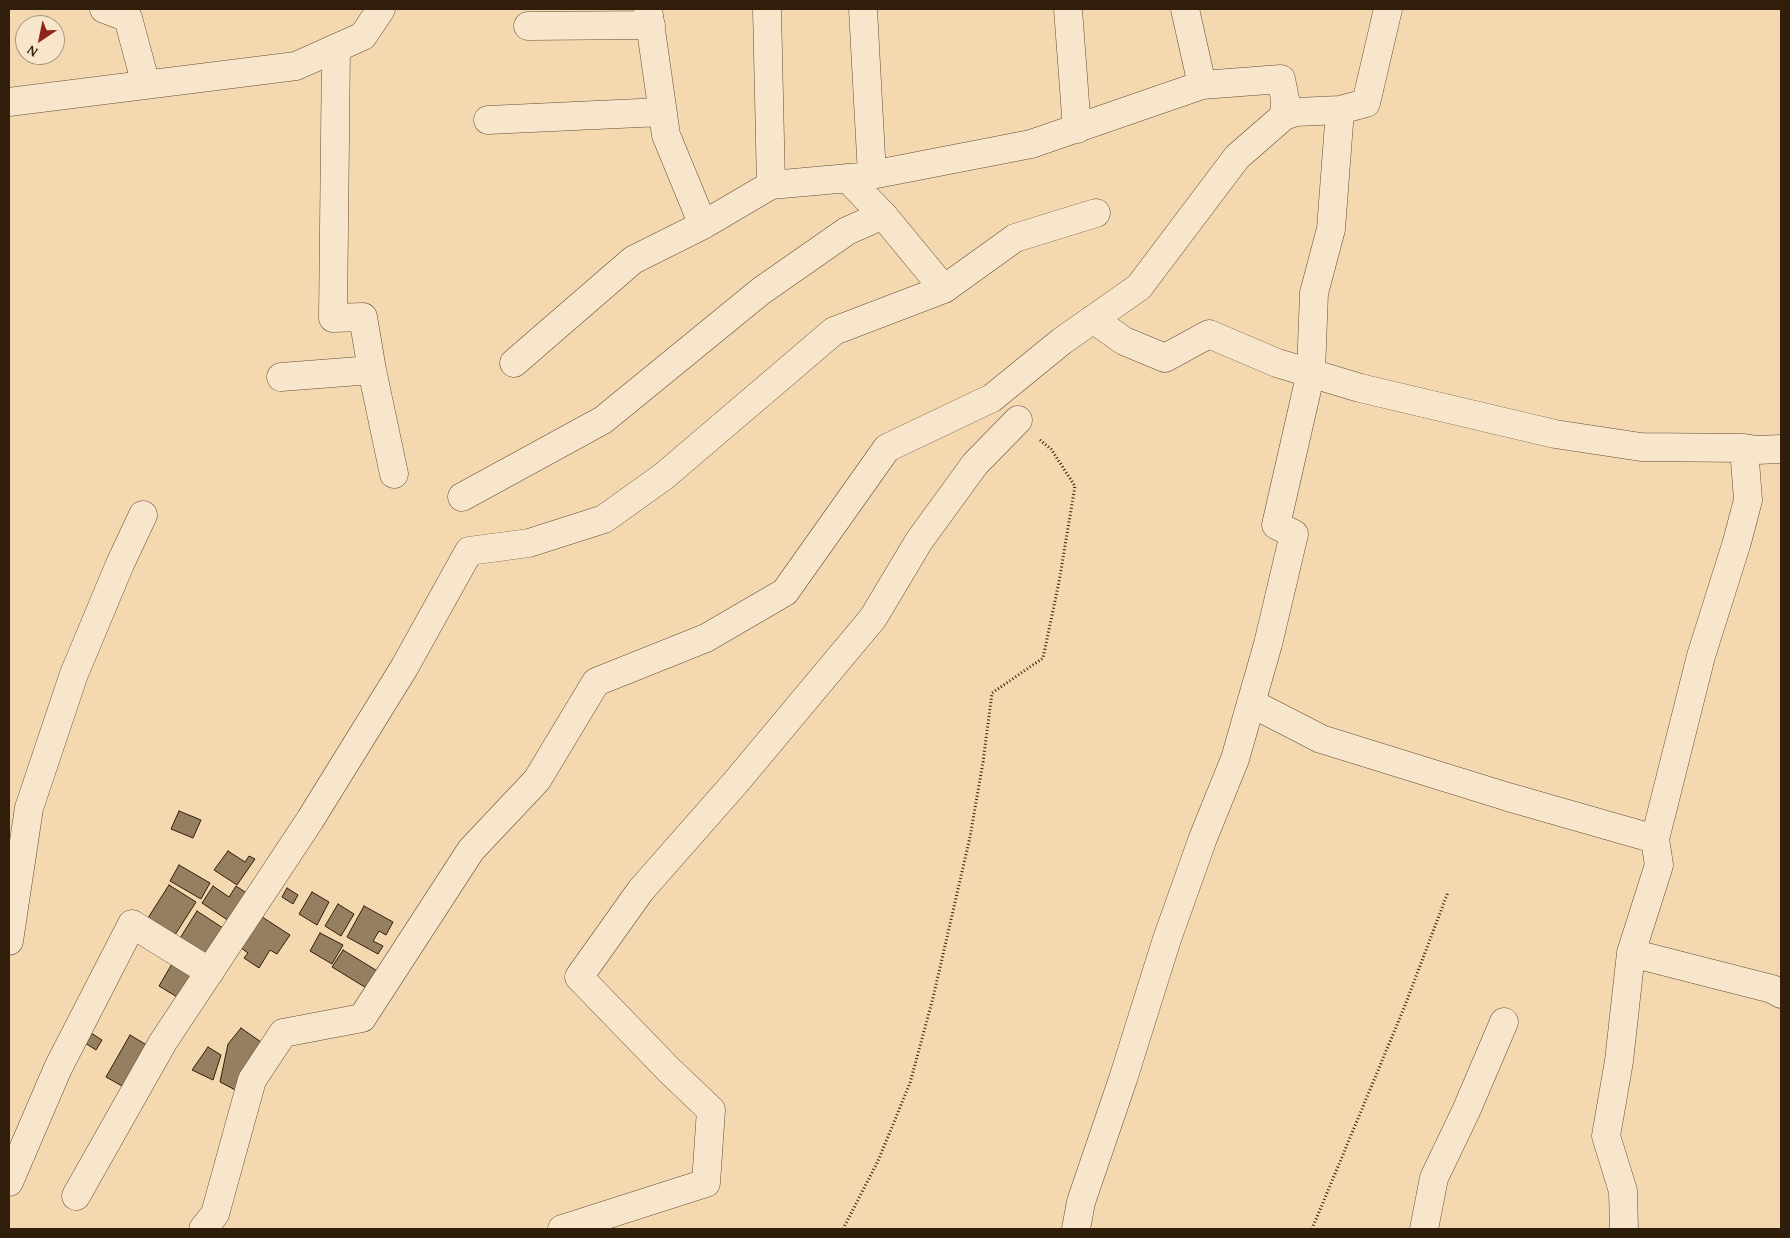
<!DOCTYPE html>
<style>
body{margin:0}
#map{position:relative;width:1790px;height:1238px;overflow:hidden;background:#f4d9b0;font-family:"Gentium Book Plus",serif}
canvas{display:block}
.frame{position:absolute;inset:0;border:10px solid #301e0a;pointer-events:none}
.north{position:absolute;left:15px;top:15px;width:50px;height:50px;box-sizing:border-box;background:#f8e6cc;border:1px solid #a8967e;border-radius:50%;rotate:214deg;font-size:14px;font-weight:700;line-height:20px;text-align:center;color:#301e0a}
.north::after{content:'';display:block;margin:auto;width:18px;height:22px;background:#8f2418;clip-path:polygon(50% 0,100% 100%,50% 72%,0 100%)}
</style>
<div id="map">
<canvas width="1790" height="1238"></canvas>
<div class="frame"></div>
<div class="north">N</div>
</div>
<script>
const g = document.querySelector('canvas').getContext('2d');
g.lineJoin = 'round';
function paint(path, color) {
  g.fillStyle = color;
  g.fill(path, 'evenodd');
}
function toPath(rows) {
  const path = new Path2D();
  for (const r of rows) {
    path.moveTo(r[0], r[1]);
    for (let i = 2; i < r.length; i += 2) path.lineTo(r[i], r[i + 1]);
  }
  return path;
}
function stroke(path, color, width, dash) {
  g.strokeStyle = color;
  g.lineWidth = width;
  g.lineCap = dash ? 'butt' : 'round';
  g.setLineDash(dash || []);
  g.stroke(path);
}
const building = toPath([
 [179,811,201,820,193,838,171,829,179,811],
 [228,851,245,862,249,856,255,859,237,885,214,870,228,851],
 [179,865,210,883,201,899,170,881,179,865],
 [169,885,196,902,173,938,146,921,169,885],
 [213,886,229,897,236,886,254,898,235,925,202,903,213,886],
 [287,888,298,895,293,904,282,897,287,888],
 [312,892,329,902,317,925,299,914,312,892],
 [338,904,354,914,341,936,325,926,338,904],
 [364,906,393,922,386,935,379,931,373,941,383,946,378,954,347,937,364,906],
 [197,911,229,932,208,963,177,943,197,911],
 [253,911,290,935,277,954,270,950,259,968,244,958,248,953,237,945,253,911],
 [320,933,343,945,332,964,310,951,320,933],
 [343,950,379,972,368,989,332,967,343,950],
 [176,957,203,974,187,1003,159,986,176,957],
 [241,1028,261,1042,245,1095,220,1082,228,1044,241,1028],
 [88,1031,102,1040,96,1050,82,1041,88,1031],
 [130,1035,155,1050,131,1091,106,1077,130,1035],
 [208,1047,221,1055,213,1080,192,1070,208,1047]
]);
paint(building, '#967f60');
stroke(building, '#301e0a', 1);
const street = toPath([
 [104,9,128,18,146,85],
 [648,9,666,135,703,225],
 [767,9,771,185],
 [863,9,872,175],
 [1068,9,1077,129],
 [1185,9,1202,85,1281,79,1285,99,1284,116],
 [528,26,651,25],
 [336,48,333,318,363,317,372,370],
 [9,102,296,66,363,36,381,9],
 [488,120,662,112],
 [847,178,883,215,944,289],
 [1093,319,1124,341,1165,358,1209,334,1277,363,1360,388,1555,434,1641,447,1744,448,1756,450,1781,449],
 [514,363,633,260,703,225,771,185,861,177,1031,144,1202,85],
 [281,377,372,370,394,474],
 [462,497,603,420,761,291,847,231,883,215],
 [1251,703,1321,739,1508,797,1655,839],
 [9,941,29,808,74,674,120,564,143,515],
 [1631,953,1772,989,1781,994],
 [9,1182,58,1068,132,924,210,972],
 [76,1196,163,1042,310,820,404,668,469,551,529,543,604,519,664,476,834,331,944,289,1015,238,1096,213],
 [203,1229,215,1214,252,1080,283,1033,362,1018,471,850,537,780,596,682,706,638,785,592,887,448,992,398,1062,341,1139,287,1237,157,1284,116,1296,112,1340,110,1366,103,1388,9],
 [562,1229,706,1183,711,1110,670,1071,579,977,641,890,736,782,873,618,919,541,975,464,1018,420],
 [1076,1229,1081,1202,1123,1079,1167,939,1203,838,1235,759,1268,644,1286,568,1294,534,1276,525,1311,372,1314,293,1331,229,1340,110],
 [1424,1229,1434,1178,1466,1111,1504,1022],
 [1624,1229,1623,1191,1606,1136,1619,1061,1631,953,1659,865,1655,839,1701,656,1737,542,1748,500,1744,448]
]);
stroke(street, '#614d34', 29);
stroke(toPath([
 [843,1229,878,1161,910,1083,933,998,970,837,983,762,992,693,1043,658,1059,582,1075,486,1051,449,1040,440],
 [1312,1229,1404,1008,1448,892]
]), '#301e0a', 3, [1, 2.5]);
stroke(street, '#f8e6cc', 28);
</script>
